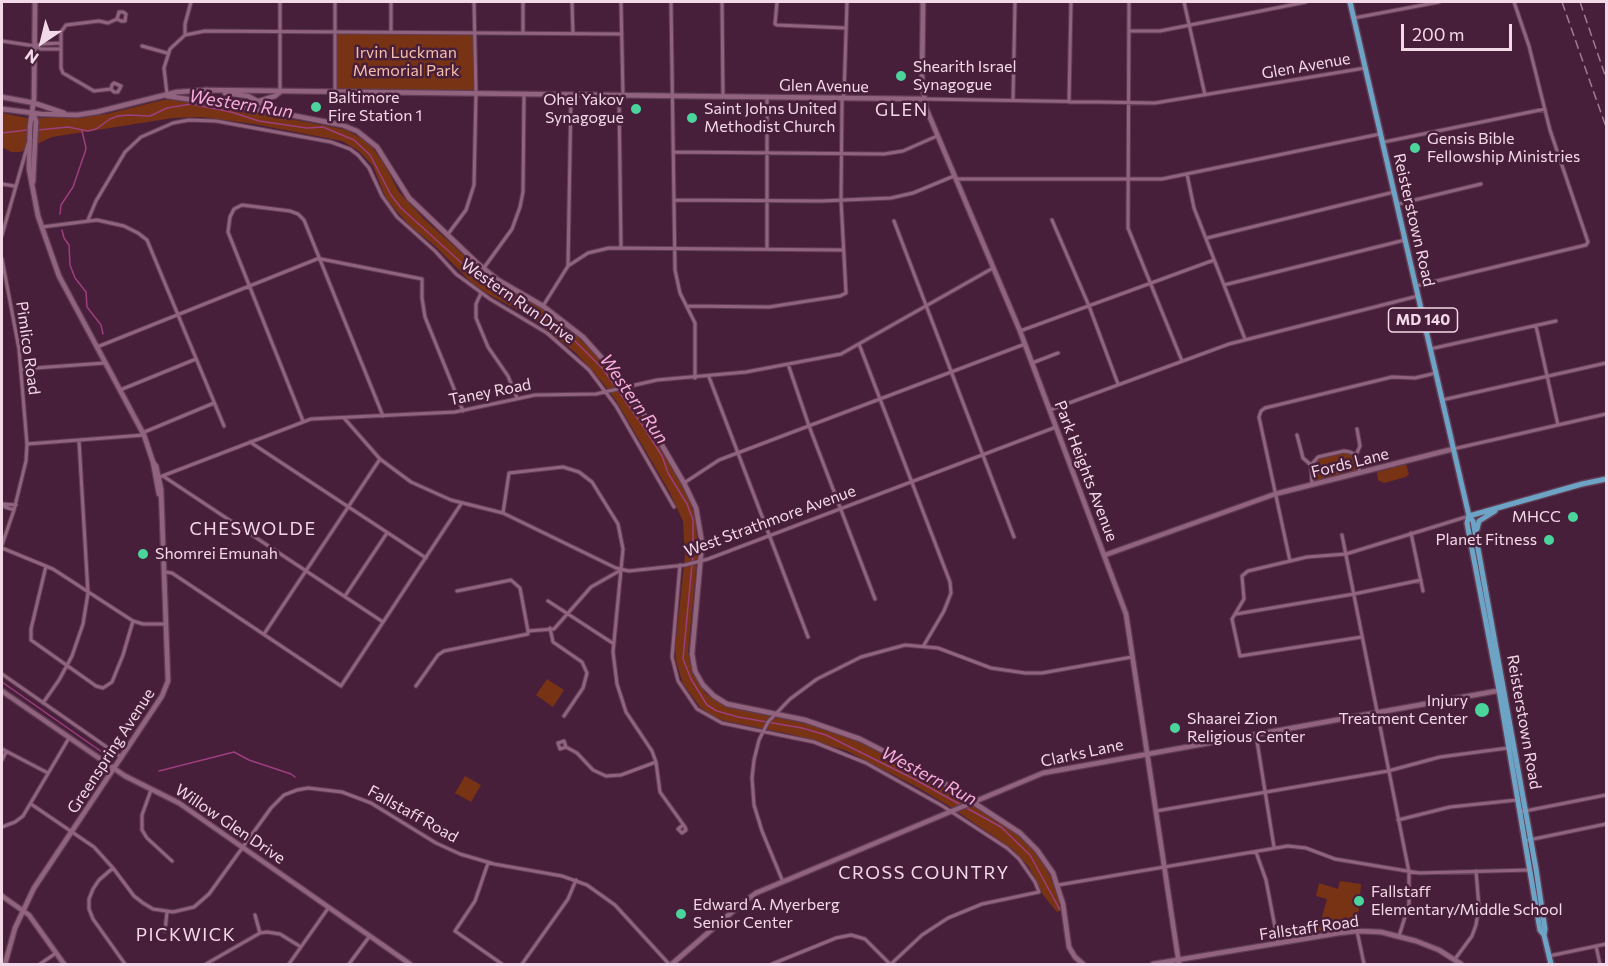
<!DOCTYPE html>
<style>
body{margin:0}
#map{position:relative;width:1608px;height:966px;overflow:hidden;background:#481f3a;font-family:Commissioner,sans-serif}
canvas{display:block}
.frame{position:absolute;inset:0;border:3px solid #f3d8e7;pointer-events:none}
.north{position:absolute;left:12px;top:12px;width:60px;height:60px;-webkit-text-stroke:4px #481f3a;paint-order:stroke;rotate:215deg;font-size:16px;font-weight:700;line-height:24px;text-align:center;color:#f3d8e7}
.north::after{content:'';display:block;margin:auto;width:21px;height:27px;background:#f3d8e7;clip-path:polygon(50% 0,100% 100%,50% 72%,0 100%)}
.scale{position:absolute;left:1401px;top:24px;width:111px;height:27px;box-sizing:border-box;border:3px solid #f3d8e7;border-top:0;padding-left:8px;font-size:18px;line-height:21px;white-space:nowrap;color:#f3d8e7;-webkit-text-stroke:4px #481f3a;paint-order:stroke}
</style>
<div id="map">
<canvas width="1608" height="966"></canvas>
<div class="frame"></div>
<div class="north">N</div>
<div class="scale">200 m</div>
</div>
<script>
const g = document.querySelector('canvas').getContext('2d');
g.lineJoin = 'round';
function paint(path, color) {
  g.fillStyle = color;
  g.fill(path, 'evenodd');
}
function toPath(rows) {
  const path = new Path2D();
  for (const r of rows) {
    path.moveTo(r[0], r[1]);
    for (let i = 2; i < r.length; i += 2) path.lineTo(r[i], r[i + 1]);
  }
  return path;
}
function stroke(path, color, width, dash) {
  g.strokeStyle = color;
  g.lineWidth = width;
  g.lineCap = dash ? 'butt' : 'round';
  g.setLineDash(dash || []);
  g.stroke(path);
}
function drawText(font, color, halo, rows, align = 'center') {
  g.font = font + ' Commissioner,sans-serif';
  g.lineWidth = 5;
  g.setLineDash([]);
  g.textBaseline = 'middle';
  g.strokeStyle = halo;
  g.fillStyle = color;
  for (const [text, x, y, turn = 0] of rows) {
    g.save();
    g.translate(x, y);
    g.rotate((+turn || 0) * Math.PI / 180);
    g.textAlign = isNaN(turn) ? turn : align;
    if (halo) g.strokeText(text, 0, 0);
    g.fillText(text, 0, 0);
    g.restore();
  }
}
paint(toPath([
 [337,33,473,34,474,92,337,90],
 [182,99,332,127,346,130,368,142,383,162,399,192,424,219,489,278,542,308,577,336,606,366,632,402,686,491,695,517,698,549,688,652,692,671,706,694,727,707,813,725,853,739,923,775,956,795,1015,832,1036,851,1054,883,1061,910,1057,912,1043,895,1029,867,1012,849,949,806,917,787,847,751,790,734,725,721,712,716,700,707,683,684,676,661,675,648,685,556,683,521,669,491,617,402,603,383,576,353,529,316,486,293,471,282,435,246,410,226,393,207,385,196,373,166,359,151,342,141,254,124,201,117,173,118,52,137,20,152,11,152,2,147,2,113,27,118,73,118,107,114,163,100],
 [1349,452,1354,456,1358,463,1358,470,1313,482,1314,462,1319,458],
 [1406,464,1409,474,1406,477,1384,483,1378,480,1377,472],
 [547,679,564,690,553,707,536,695],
 [465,776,481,785,471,802,455,793],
 [1340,881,1361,884,1358,918,1352,926,1318,931,1327,899,1316,896,1319,883,1338,889]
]), '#783315');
stroke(toPath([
 [38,130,68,127,88,131,96,129,110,119,118,116,129,115,150,116,167,108,191,104,231,112,259,121,307,128,323,127,354,140,370,155,391,195,401,208,476,276,505,296,552,322,568,334,603,369,645,429,662,456,668,473,687,504,693,520,693,554,683,659,691,679,707,705,717,711,738,717,802,728,826,735,914,779,1001,827,1030,855,1060,910],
 [2,133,27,130],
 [60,214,61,205,73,187,85,152,86,148,82,131],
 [62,230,64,238,69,245,70,265,75,278,86,292,87,307,101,325,103,334],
 [2,682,109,757],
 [159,771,234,752,249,760,291,774,295,777]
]), '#9d3e7e', 1.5);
const street = toPath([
 [523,2,523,33],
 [572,2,573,34],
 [621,2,623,95],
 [671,2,675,270,680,293,695,323,695,378],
 [722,2,723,97],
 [777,2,775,24,777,25,846,28],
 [1129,2,1128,228,1182,361],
 [1184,2,1205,95],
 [1354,18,1439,2],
 [1129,31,1160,31,1306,2],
 [391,32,391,2],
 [185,35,185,24,191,2],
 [2,41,35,46,41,49,61,49],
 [35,46,41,44,61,43],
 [142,46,167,53],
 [111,89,114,92,118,92,121,86,114,83,112,85,111,89,94,91,63,73,61,68,61,32,66,25,99,21,108,23,117,19,119,12,123,12,126,14,125,21,121,21,117,19],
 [280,91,280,2],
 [335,92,335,2],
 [167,94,164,68,170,49,185,35,205,31,622,34],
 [619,95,621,248],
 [925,99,1155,103,1365,68],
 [1013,101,1015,2],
 [1069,102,1071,2],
 [1384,142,1545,109],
 [673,152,884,154,903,151,937,136],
 [1187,174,1194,208,1245,339],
 [957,179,1162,179,1380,134],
 [2,184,14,186],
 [674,200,821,201,891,198,913,193,954,176],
 [1398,204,1481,184],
 [88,220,96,201,125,152,141,137,173,123,189,120,216,121,331,142,350,149,358,155,369,168,382,196,397,217,435,251,456,274,490,299,547,333,589,370,616,406,674,507],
 [1052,220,1089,306,1118,384],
 [894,221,1014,537],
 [42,227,97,220,124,226,138,233,147,240,224,426],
 [448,234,466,210,474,185,476,93,474,2],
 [2,235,28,144],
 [1207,238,1394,192],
 [767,249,767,97],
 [2,259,19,349,27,444,26,461,14,510,2,545],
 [568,266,588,253,609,248,843,250],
 [483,269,512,229,520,207,523,192,524,94],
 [1224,285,1405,240],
 [1416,286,1586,245,1588,242,1550,130,1529,46,1514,2],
 [481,293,476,304,476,318,488,347,508,376,517,398],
 [846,293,841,200,842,101,844,94,847,2],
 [543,306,568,266,571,94],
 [687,306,769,307,840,296,846,293],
 [1536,326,1558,425],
 [1020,331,1214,260],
 [859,344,950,582,951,593,944,611,924,645],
 [97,347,317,259,321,259,422,279,422,298,425,317,463,411],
 [1430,349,1556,321],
 [1032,363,1058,353],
 [788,364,809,426,875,599],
 [21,369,105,363],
 [709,377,808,637],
 [120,390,196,359],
 [1442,400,1606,363],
 [1050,410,1229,344,1418,296],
 [344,418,380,459,411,482,451,500,503,513,616,568,629,571,685,565,708,559,1056,427],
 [303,421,228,232,230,217,234,209,242,205,290,211,298,214,304,220,383,416],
 [1357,429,1360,446,1356,455,1360,473],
 [142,433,214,403],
 [1297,435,1303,458,1311,465,1312,485],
 [250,442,426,558],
 [27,444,144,435],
 [1453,449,1606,414],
 [1311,465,1318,457,1344,451,1350,452,1356,455],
 [163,476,383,622],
 [157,478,311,419,455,412,535,395,596,394,657,380,746,372,841,354,993,268],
 [684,483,719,460,1025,344],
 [2,504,5,507,14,510],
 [3,504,16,505],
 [503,513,509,473,563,467,579,472,592,482,618,524,623,549,613,652,617,684,626,712,652,751,656,762,660,792,685,827,686,830,682,833,678,829,683,825],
 [1411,533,1423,591],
 [1342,535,1409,872,1409,904,1399,936],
 [2,548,53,569,133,621,143,624,165,624],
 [1290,561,1259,417,1261,411,1265,408,1392,377,1415,378,1436,373],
 [680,565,672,657,678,681,697,709,722,723,814,742,866,763,941,805,1007,848,1019,859,1035,882,1039,892,982,904,948,918,922,935,891,964],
 [46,566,31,629,31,640,96,686,103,688,112,682,123,655,133,621],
 [165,572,172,573,341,686,461,504],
 [457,591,511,580,520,588,528,631],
 [345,596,387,533],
 [548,601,614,644],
 [1236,614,1354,594,1421,580],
 [550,628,553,642,582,662,587,673,583,688,564,716],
 [264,634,380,459],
 [1362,637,1240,656,1232,619,1244,599,1242,576,1248,571,1307,557,1346,554,1469,516],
 [2,674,121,757],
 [416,686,438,655,444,651,518,636,528,634,528,631,554,629,591,587,621,570],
 [43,703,59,680,72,656,83,624,88,593,79,441],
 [1256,735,1274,847],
 [566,747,560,749,558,743,564,741,566,747,577,753,593,770,606,776,621,775,656,762],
 [2,749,48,773],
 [2,760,6,752],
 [151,790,142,815,142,830,147,838,172,861],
 [31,804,94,847,113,868,134,896,143,903,153,909,173,912,194,907,209,894,271,808,284,795,297,790,308,788,342,792,371,803,436,843,460,854,494,864,562,876,587,885,615,905,669,964],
 [1156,811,1388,771,1440,757,1508,748],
 [1520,812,1606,795],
 [1398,820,1450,807,1517,800],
 [2,827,15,822,23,816,69,738],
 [1524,841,1606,824],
 [1256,852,1266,880,1278,943],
 [488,863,475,901,455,931,502,964],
 [113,868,99,880,93,889,89,899,89,909,93,919,125,964],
 [783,882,762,831,754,805,752,778,754,760,759,740,768,722,790,699,817,679,861,657,905,645,938,648,991,668,1025,673,1042,673,1132,657],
 [1058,885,1288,846,1306,848,1335,859,1419,873,1529,870],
 [255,915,260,933],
 [165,931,167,912],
 [1357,931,1364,964],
 [1596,946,1600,964],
 [1549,956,1606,944],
 [1455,959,1472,936,1476,925,1479,907,1476,871],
 [40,964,56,953],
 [206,964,260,933,267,932,280,934,301,947],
 [289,964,329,907],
 [349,964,369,937],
 [522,964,568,899,576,880],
 [772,964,836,938,851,935,865,939,890,964]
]);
const secondary = toPath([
 [35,2,34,98,30,126,29,169,38,216,59,276,144,435,153,462,159,494],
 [923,2,922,81,926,108,1020,331,1126,614,1179,964],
 [205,90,923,99],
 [225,93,248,96,275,111],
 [167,96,280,113,342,125,357,131,377,147,409,198,477,263,498,280,543,306,583,337,628,387,684,483,696,508,702,543,692,654,695,671,703,685,714,696,727,704,805,720,860,739,936,778,1020,833,1037,850,1053,873,1063,904,1069,947,1075,957,1083,964],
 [2,97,34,103,64,113],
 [216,100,250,104,275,96,280,92],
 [2,109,41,114,77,115,97,112,177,92,207,90],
 [33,182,36,121,33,113],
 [1105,555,1275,494,1453,449],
 [2,691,125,776,179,803,410,964],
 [2,896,29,915,64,964],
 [5,964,15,928,34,888,162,696,168,681,161,489,156,466,153,462],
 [672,964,739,906,756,893,1043,773,1502,690],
 [1153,964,1339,933,1357,931,1381,932,1416,941,1439,950,1461,964]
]);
const primary = toPath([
 [1350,2,1469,516,1473,521,1536,869,1545,929,1544,935],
 [1469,516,1467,523,1499,690,1540,930,1544,935,1551,964],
 [1469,516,1582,484,1606,479],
 [1477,529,1479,521,1495,511]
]);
stroke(street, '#603d54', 5);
stroke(secondary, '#603d54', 7);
stroke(primary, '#603d54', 8);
stroke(street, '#91637f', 3);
stroke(secondary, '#91637f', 4.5);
stroke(primary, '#6da3c5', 5);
stroke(toPath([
 [1562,2,1606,127],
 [1580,2,1606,78]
]), '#9e7c91', 1.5, [9, 4.5]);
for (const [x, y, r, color] of [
 [901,76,6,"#4bd49b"],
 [316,107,6,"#4bd49b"],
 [636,109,6,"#4bd49b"],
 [692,118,6,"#4bd49b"],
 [1415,148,6,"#4bd49b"],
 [1573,517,6,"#4bd49b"],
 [1549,540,6,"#4bd49b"],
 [143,554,6,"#4bd49b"],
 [1482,710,8,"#4bd49b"],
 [1175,728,6,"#4bd49b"],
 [1359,901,6,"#4bd49b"],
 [681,914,6,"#4bd49b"]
]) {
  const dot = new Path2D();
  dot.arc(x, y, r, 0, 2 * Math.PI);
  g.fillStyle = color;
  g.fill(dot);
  stroke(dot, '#481f3a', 2);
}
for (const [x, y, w] of [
 [1423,320,69]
]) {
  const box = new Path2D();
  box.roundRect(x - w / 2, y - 12, w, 24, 4.5);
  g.fillStyle = '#481f3a';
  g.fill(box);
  stroke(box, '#f3d8e7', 1.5);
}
drawText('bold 15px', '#f3d8e7', null, [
 ["MD 140",1423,320]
]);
drawText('16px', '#f5bea9', '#481f3a', [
 ["Irvin Luckman",406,53],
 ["Memorial Park",406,71]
]);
drawText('16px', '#f3d8e7', '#481f3a', [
 ["Glen Avenue",1306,66,-10],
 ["Glen Avenue",824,86,1],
 ["Reisterstown Road",1414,220,77],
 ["Western Run Drive",518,301,35],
 ["Pimlico Road",28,348,82],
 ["Taney Road",490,392,-11],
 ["Fords Lane",1350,463,-14],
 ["Park Heights Avenue",1086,471,69],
 ["West Strathmore Avenue",770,521,-20],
 ["Reisterstown Road",1524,722,80],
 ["Greenspring Avenue",111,751,-57],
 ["Clarks Lane",1082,753,-12],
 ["Fallstaff Road",413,814,29],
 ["Willow Glen Drive",230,824,34],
 ["Fallstaff Road",1309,928,-8]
]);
drawText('16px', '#f3d8e7', '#481f3a', [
 ["Shearith Israel",913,67],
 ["Synagogue",913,85],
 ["Baltimore",328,98],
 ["Fire Station 1",328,116],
 ["Ohel Yakov",624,100,"right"],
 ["Synagogue",624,118,"right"],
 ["Saint Johns United",704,109],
 ["Methodist Church",704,127],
 ["Gensis Bible",1427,139],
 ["Fellowship Ministries",1427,157],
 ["MHCC",1561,517,"right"],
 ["Planet Fitness",1537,540,"right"],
 ["Shomrei Emunah",155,554],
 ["Injury",1468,701,"right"],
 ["Treatment Center",1468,719,"right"],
 ["Shaarei Zion",1187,719],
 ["Religious Center",1187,737],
 ["Fallstaff",1371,892],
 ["Elementary/Middle School",1371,910],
 ["Edward A. Myerberg",693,905],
 ["Senior Center",693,923]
], 'left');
drawText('italic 18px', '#f9addc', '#481f3a', [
 ["Western Run",241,104,9],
 ["Western Run",634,399,55],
 ["Western Run",929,776,28]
]);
g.letterSpacing = '1.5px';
drawText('18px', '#f3d8e7', '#481f3a', [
 ["GLEN",902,110],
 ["CHESWOLDE",253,529],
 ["CROSS COUNTRY",924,873],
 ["PICKWICK",186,935]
]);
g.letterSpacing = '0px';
</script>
